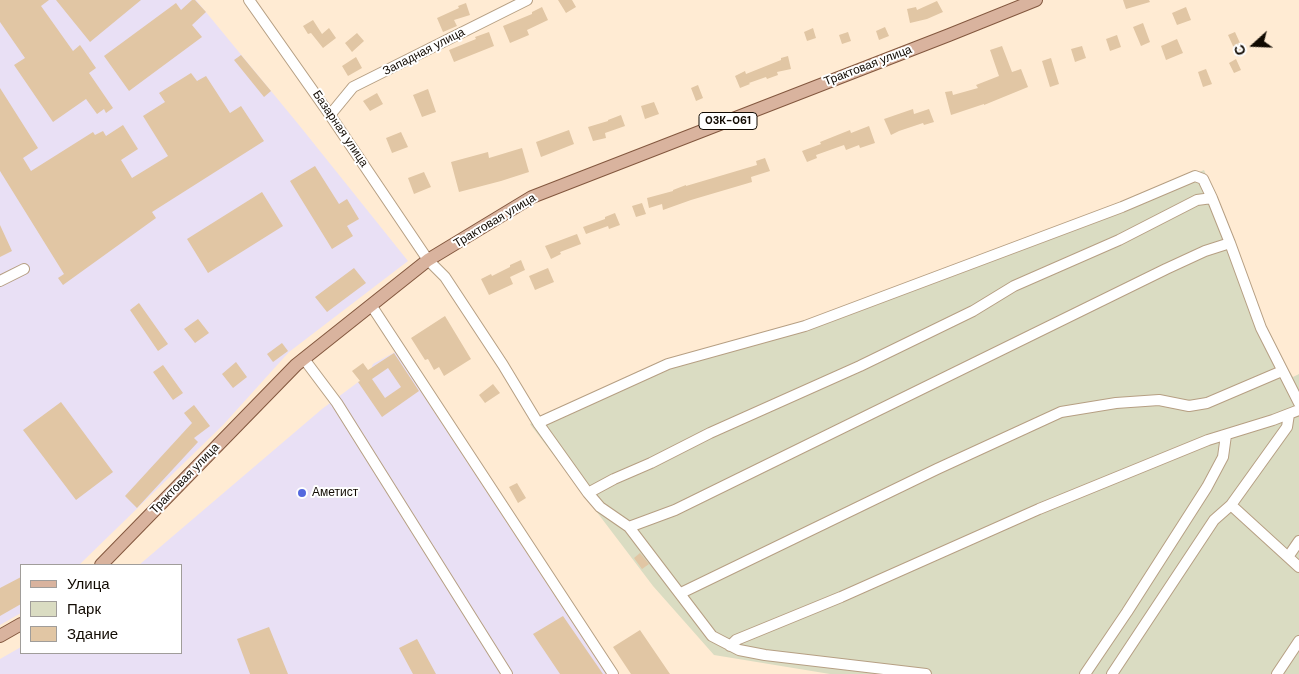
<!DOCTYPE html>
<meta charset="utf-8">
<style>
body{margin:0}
#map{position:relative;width:1299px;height:674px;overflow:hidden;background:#ffebd3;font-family:"DM Sans",sans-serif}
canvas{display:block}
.legend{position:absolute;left:20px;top:564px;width:162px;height:90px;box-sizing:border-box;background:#fff;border:1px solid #a09d9a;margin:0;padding:6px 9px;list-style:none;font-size:15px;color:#110a02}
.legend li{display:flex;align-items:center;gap:10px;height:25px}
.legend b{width:25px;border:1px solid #a09d9a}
.north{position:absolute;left:1229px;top:20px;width:50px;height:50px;-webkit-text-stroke:4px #fff;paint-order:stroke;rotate:250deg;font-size:14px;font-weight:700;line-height:20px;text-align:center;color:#110a02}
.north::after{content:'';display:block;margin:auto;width:18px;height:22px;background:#110a02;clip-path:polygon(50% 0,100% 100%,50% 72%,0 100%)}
</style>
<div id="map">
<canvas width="1299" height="674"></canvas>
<ul class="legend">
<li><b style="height:6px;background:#d9b39e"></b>Улица</li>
<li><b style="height:14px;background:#dadcc2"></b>Парк</li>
<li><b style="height:14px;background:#e1c6a4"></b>Здание</li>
</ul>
<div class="north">С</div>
</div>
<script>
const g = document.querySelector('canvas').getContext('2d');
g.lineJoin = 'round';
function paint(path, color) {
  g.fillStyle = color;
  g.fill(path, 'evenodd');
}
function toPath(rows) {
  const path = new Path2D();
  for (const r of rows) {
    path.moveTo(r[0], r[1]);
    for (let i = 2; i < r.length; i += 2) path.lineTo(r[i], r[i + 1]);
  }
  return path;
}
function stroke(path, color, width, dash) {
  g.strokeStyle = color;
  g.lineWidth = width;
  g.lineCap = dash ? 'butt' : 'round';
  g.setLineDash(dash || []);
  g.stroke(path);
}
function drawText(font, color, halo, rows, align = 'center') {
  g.font = font + ' "DM Sans",sans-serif';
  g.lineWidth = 4;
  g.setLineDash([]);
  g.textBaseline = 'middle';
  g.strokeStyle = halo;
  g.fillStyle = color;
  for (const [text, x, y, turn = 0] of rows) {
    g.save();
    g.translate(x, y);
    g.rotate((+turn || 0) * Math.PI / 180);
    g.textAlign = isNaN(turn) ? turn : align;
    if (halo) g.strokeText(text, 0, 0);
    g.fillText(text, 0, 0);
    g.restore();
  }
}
paint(toPath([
 [0,0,196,0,299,125,408,261,289,352,223,425,79,565,21,565,21,613,0,625],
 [395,352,606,674,0,674,0,659,21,647,21,653,181,653,181,565,139,565,322,409,369,374,373,364]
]), '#e9e0f5');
paint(toPath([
 [1204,170,1244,269,1268,339,1293,377,1299,374,1299,674,830,674,714,655,653,586,530,424,558,409,667,362,805,324,1078,222]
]), '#dadcc2');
paint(toPath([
 [0,0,49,0,41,6,73,51,80,45,96,68,89,73,113,108,106,113,104,109,97,114,86,99,53,122,14,65,25,58,0,22],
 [56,0,141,0,90,42],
 [192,0,195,0,206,12,192,25,202,37,129,91,104,56,176,3,181,10],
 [558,0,572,0,576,7,566,13],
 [1123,0,1149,0,1150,2,1126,9],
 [937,1,943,12,927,19,910,23,907,9,916,7,917,10],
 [466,3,470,15,454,20,457,26,443,32,437,18,459,8,458,6],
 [542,7,548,20,527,30,529,35,510,43,503,26,532,14,532,12],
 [1186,7,1191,20,1177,25,1172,13],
 [313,20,322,34,329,28,336,38,323,48,311,33,308,34,303,26],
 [1143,23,1150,42,1141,46,1133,27],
 [885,27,889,36,879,40,876,31],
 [813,28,816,38,807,41,804,32],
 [489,32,494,46,454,62,449,50,476,39,475,37],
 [848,32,851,41,842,44,839,35],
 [1235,32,1245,54,1238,57,1228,35],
 [357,33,364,41,352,52,345,43],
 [1117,35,1121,47,1110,51,1106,39],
 [1177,39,1183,53,1166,60,1161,46],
 [1002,46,1012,72,1021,69,1028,87,984,105,984,104,951,115,945,92,952,91,953,95,978,88,976,85,999,76,990,50],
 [1082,46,1086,58,1075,62,1071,49],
 [241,55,271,91,264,97,234,60],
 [788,56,791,69,777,72,778,75,767,79,766,77,749,83,750,84,740,88,735,76,745,71,746,74,781,60,781,58],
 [356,57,362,68,348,76,342,66],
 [1051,58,1059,84,1050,87,1042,61],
 [1236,59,1241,70,1234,73,1229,63],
 [1206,69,1212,84,1203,87,1198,72],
 [191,73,197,81,206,76,230,113,241,106,264,141,152,212,156,218,63,285,58,278,64,274,0,171,0,88,38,148,23,158,31,171,93,132,95,135,103,131,106,136,123,125,138,149,121,160,132,178,168,156,143,116,165,102,159,93],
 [698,85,703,98,696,101,691,88],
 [428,89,436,112,422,117,413,95],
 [377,93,383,104,370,111,363,101],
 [654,102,659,114,645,119,641,106],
 [913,109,914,114,929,109,934,122,924,125,923,123,899,131,891,135,884,119],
 [621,115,625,126,605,133,606,138,593,141,588,127,608,121,608,120],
 [869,126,875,143,860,148,859,145,846,150,844,145,816,155,817,158,807,162,802,151,821,144,820,142,850,130,851,133],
 [569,130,574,144,541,157,536,142],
 [401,132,408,147,392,153,386,138],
 [522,148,529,172,501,181,459,192,451,162,488,152,489,158],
 [765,158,770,171,751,177,752,182,691,200,663,210,662,204,649,208,647,198,673,191,673,190,686,185,686,186,757,165,756,161],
 [315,166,339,204,347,199,359,219,347,226,353,236,332,249,290,181],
 [424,172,431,187,414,194,408,178],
 [262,192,283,226,208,273,187,239],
 [642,203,646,214,636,217,632,206],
 [615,213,620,225,609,229,608,226,586,234,583,227,605,219,605,217],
 [0,225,12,251,0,257],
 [577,234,581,244,560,252,561,254,551,259,545,246],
 [521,260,525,270,510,277,513,284,489,295,481,279,491,274,492,276,510,267,510,265],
 [354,268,366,283,327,312,315,297],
 [548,268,554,282,535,290,529,276],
 [139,303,168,344,158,351,130,310],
 [445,316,471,359,444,376,439,367,434,370,428,359,425,360,411,338],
 [198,319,209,333,195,343,184,329],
 [282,343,288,351,273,362,267,354],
 [394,353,419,391,382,417,358,382,360,381,352,371,363,363,368,370],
 [388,368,401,387,385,398,372,379],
 [236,362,247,377,233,388,222,374],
 [163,365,183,393,173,400,153,372],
 [493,384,500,393,485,403,479,395],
 [61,402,113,472,76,500,23,430],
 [194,405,210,426,194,438,198,442,137,508,125,496,192,423,184,413],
 [517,483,526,498,518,503,509,487],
 [640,553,649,564,642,569,634,558],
 [21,577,21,604,0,616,0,588],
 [563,616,603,674,560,674,533,634],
 [269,627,288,674,250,674,237,639],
 [640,630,670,674,631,674,613,647],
 [417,639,436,674,413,674,399,648]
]), '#e1c6a4');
const minor = toPath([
 [249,0,330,115,428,260,445,277,503,365,538,423,588,493,600,507,629,527,712,636,739,650,765,655,926,674],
 [330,115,353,87,527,0],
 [0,281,24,269],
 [371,305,613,674],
 [304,359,337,403,507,674],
 [538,423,668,364,805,326,1122,207,1195,176,1203,179,1212,198],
 [588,493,614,479,651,463,710,433,860,366,973,311,1014,286,1119,240,1197,200,1212,198,1230,243,1261,328,1299,403],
 [1231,505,1299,567],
 [629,527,675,510,1166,269,1205,251,1230,243],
 [1288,557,1299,541],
 [681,593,937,469,1061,412,1116,403,1159,400,1189,406,1207,403,1282,371],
 [730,646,736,640,841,597,1039,509,1208,440,1273,420,1299,410],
 [1085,674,1127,612,1207,487,1223,457,1226,435],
 [1112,674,1214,520,1231,505,1287,427,1289,414],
 [1277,674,1299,641]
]);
const major = toPath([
 [101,565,296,365,428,260,532,197,949,35,1036,0],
 [0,636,21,624]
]);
stroke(minor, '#b69f83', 12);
stroke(major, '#83573e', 14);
stroke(minor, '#fff', 10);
stroke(major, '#d9b39e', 12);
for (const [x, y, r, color] of [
 [302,493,5,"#5468de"]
]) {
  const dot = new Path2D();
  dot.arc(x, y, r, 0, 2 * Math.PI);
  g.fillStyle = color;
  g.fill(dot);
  stroke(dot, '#fff', 2);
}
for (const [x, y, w] of [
 [728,121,58]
]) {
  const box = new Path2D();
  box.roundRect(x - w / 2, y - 8.5, w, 17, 4);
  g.fillStyle = '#fff';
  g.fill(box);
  stroke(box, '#110a02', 1);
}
drawText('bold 11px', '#110a02', null, [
 ["03К-061",728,121]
]);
drawText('12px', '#110a02', '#fff', [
 ["Западная улица",424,52,-27],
 ["Трактовая улица",868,66,-21],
 ["Базарная улица",340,129,56],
 ["Трактовая улица",495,221,-31],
 ["Трактовая улица",185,479,-46]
]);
drawText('12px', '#110a02', '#fff', [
 ["Аметист",312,493]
], 'left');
</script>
